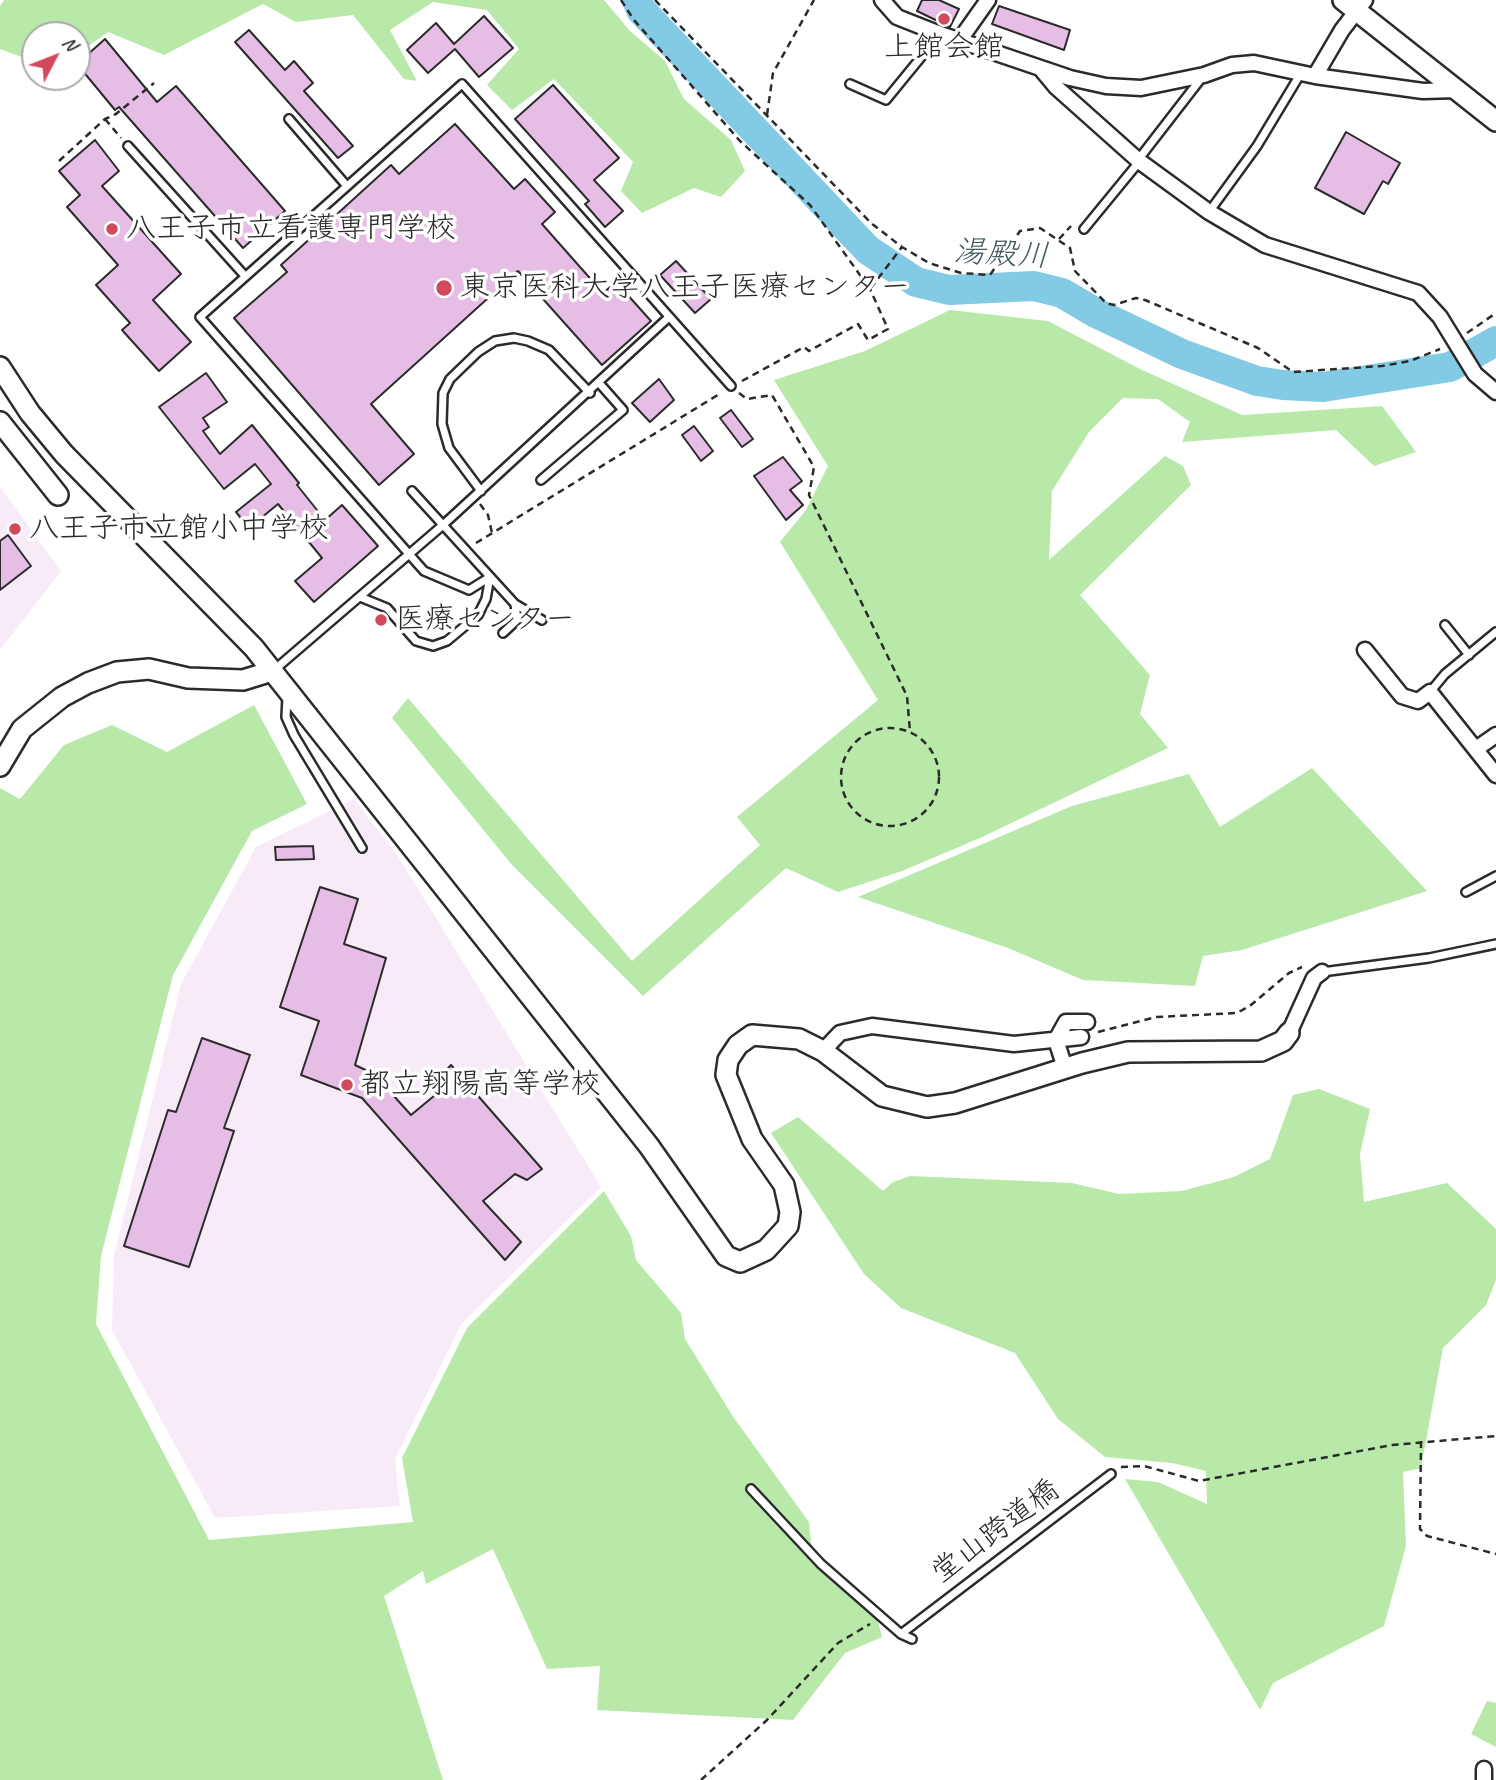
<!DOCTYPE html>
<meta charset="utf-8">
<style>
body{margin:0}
#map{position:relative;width:1496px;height:1780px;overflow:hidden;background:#fff;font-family:Caveat,sans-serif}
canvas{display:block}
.north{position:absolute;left:21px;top:21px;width:70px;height:70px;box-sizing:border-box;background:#fff;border:2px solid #aaa;border-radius:50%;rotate:48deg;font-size:19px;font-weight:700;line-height:28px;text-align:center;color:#2b2b2b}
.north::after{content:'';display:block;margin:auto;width:24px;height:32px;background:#d1495b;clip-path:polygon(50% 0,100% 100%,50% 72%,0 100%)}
</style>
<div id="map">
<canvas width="1496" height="1780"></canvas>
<div class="north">N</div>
</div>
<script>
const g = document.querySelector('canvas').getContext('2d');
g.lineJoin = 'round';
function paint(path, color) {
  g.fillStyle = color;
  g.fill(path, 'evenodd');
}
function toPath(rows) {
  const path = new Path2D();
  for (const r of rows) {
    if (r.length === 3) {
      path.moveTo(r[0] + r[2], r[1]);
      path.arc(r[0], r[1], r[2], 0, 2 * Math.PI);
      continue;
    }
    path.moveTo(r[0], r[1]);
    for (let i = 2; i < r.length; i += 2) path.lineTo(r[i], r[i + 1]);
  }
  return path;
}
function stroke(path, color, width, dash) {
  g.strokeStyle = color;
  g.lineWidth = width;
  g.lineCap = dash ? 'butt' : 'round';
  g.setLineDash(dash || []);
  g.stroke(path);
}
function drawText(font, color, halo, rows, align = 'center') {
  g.font = font + ' Caveat,"Klee One",sans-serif';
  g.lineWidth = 7;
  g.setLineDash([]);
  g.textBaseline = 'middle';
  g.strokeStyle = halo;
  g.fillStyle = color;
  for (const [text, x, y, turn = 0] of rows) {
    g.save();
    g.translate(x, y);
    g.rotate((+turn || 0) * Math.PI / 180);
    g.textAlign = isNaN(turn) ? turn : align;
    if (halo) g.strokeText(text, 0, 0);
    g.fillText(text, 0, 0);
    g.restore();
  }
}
paint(toPath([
 [0,487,61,571,0,650],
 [354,799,396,853,601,1187,461,1324,395,1459,400,1506,215,1518,112,1330,114,1256,181,984,256,847]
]), '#f7ebf7');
paint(toPath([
 [4,0,604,0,630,31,665,61,684,99,731,140,745,171,721,197,694,188,642,213,621,191,633,162,554,79,512,110,487,85,519,49,487,10,433,2,390,30,417,81,404,79,353,15,296,22,263,4,164,55,108,32,77,54,77,35,35,35,35,62,0,49,0,6],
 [950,310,1048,321,1140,369,1242,415,1382,406,1416,452,1374,466,1336,430,1182,442,1190,422,1158,399,1123,398,1089,432,1052,491,1049,560,1165,456,1183,466,1191,485,1080,595,1150,675,1140,714,1168,748,980,838,902,871,838,892,786,868,643,996,512,865,392,718,408,698,632,961,760,845,737,817,878,700,780,542,806,510,828,466,774,380,865,351],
 [254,705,307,804,252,831,173,975,101,1256,96,1324,209,1540,413,1522,402,1458,467,1328,604,1191,631,1236,636,1260,681,1313,685,1339,734,1418,809,1522,812,1552,874,1606,882,1637,845,1653,793,1720,597,1710,600,1666,547,1669,493,1549,426,1584,423,1571,384,1596,443,1780,0,1780,0,788,20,799,64,745,112,725,167,752],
 [1312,768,1427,891,1242,950,1203,956,1195,986,1083,980,1008,948,858,897,1072,806,1189,774,1220,827],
 [1319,1089,1370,1109,1360,1154,1364,1202,1447,1183,1496,1229,1496,1280,1486,1305,1443,1348,1421,1468,1403,1472,1406,1546,1384,1626,1273,1683,1260,1710,1125,1479,1158,1482,1207,1504,1206,1471,1172,1463,1105,1457,1058,1419,1015,1353,901,1308,864,1274,771,1133,798,1117,883,1191,893,1182,910,1176,1072,1183,1119,1194,1182,1191,1234,1177,1270,1159,1293,1095],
 [1487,1701,1496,1703,1496,1747,1471,1734]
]), '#b8e9a9');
stroke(toPath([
 [637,0,641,10,868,250,916,282,949,290,1034,286,1062,293,1096,313,1182,354,1257,381,1283,385,1323,387,1450,367,1496,341]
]), '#83cae5', 30);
const building = toPath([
 [922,0,939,0,959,9,950,27,917,11,922,0],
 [999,6,1070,30,1064,50,992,24,999,6],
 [484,16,513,48,479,77,455,49,428,73,407,50,436,23,454,44,484,16],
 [249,30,285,70,294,61,313,83,304,91,353,146,338,158,235,42,249,30],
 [105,39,157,102,176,86,285,211,243,248,119,107,115,110,77,64,105,39],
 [553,85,619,158,594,180,623,211,605,227,585,204,589,201,515,119,553,85],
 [455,124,514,189,525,179,555,212,542,224,603,293,616,282,651,321,602,365,518,271,371,404,414,454,379,485,234,318,287,272,281,265,391,165,399,174,455,124],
 [1346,132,1400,163,1388,184,1383,181,1364,214,1315,188,1346,132],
 [95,140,119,171,102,186,181,274,153,300,191,342,159,371,122,330,130,323,96,285,118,265,67,207,80,195,59,171,95,140],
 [676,261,711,299,695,313,660,275,676,261],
 [206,373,227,402,203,418,209,427,203,431,220,454,252,425,299,483,297,485,325,520,342,505,378,546,314,602,295,581,322,558,278,504,249,528,236,512,271,484,255,464,224,489,159,407,206,373],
 [659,379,674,400,650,422,632,403,659,379],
 [731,410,753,439,742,447,720,418,731,410],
 [694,426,713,451,701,461,682,435,694,426],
 [783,457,802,481,790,490,803,505,786,520,754,476,783,457],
 [8,535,31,566,0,590,0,541,8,535],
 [313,846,314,859,276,860,275,847,313,846],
 [320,887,358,899,344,944,386,958,355,1065,374,1074,411,1115,440,1091,434,1083,451,1065,542,1169,527,1180,515,1174,483,1201,521,1242,505,1260,362,1098,301,1075,319,1021,280,1007,320,887],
 [202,1038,250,1055,224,1128,234,1131,189,1267,124,1246,168,1110,176,1112,202,1038]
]);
paint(building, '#e5bde5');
stroke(building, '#2b2b2b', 2);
const lane = toPath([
 [850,84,886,100,940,34],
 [289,119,346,185],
 [128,146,245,276],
 [1138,160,1203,76],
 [1209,212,1257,146,1301,73],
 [1084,229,1139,162],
 [541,480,623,410,600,384],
 [412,491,515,604,542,620],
 [481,491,449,448,442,424,443,393,450,379,478,352,495,341,514,338,528,341,549,350,590,393],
 [490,577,469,590,424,571,200,317,462,84,731,386],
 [360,597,387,608,416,641,433,646,447,641,478,615,486,599,490,577],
 [1445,625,1469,655],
 [503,633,517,620,515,604],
 [273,671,443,525,669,317],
 [1430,692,1445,674,1496,632],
 [287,697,286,717,294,735,362,848],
 [1466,892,1496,876],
 [1322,972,1429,958,1496,944],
 [751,1489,821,1564,901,1634,912,1639],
 [901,1634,1111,1474]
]);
const street = toPath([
 [882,0,897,17,940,34,1070,78,1106,86,1141,88,1204,75,1232,65,1254,63,1315,76,1423,91,1458,90],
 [959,41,988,0],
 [1041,69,1056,87,1139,161,1209,212,1265,245,1418,293,1440,317,1475,374,1496,392],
 [1315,76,1342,30,1365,0],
 [1365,650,1402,696,1418,701,1430,692,1496,775],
 [1476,749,1496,735],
 [1289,1033,1314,978,1322,972],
 [823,1051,840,1033,872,1026,1014,1044,1081,1037],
 [1065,1068,1056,1040,1066,1022,1087,1022],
 [1484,1780,1484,1769]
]);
const secondary = toPath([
 [1343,0,1496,121],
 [0,367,30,413,64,454,254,648,649,1146,726,1256,740,1262,766,1250,788,1226,790,1212,784,1185,752,1139,726,1075,728,1060,738,1045,752,1035,799,1039,823,1051,882,1096,927,1107,955,1103,1082,1063,1128,1052,1261,1051,1283,1041,1289,1033],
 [0,422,58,495],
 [0,766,22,729,62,697,88,683,117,672,149,669,188,678,243,680,272,671]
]);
stroke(lane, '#2b2b2b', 12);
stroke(street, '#2b2b2b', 19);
stroke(secondary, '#2b2b2b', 24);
stroke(toPath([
 [621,0,634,20,740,141,810,205,870,289,902,247],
 [655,0,871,223,902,247,929,263,961,273,990,275,1020,231,1040,228,1070,248,1075,271,1106,303,1114,305,1136,298,1145,300,1258,348,1293,372,1382,366,1410,361,1440,349],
 [767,115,773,73,814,0],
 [105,119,121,138],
 [59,161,105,119,116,114,154,83],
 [1059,239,1071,226],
 [1467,333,1496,313],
 [742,381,804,347,809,351,858,324,868,340,888,329,870,289],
 [739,393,747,399,772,395,814,467,809,495,907,696,910,732],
 [480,504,488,515,492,533],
 [476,543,721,393],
 [890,777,49],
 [1098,1032,1156,1017,1237,1013,1251,1005,1289,973,1302,967],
 [1421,1441,1420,1529,1427,1536,1496,1554],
 [1121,1467,1144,1466,1199,1481,1392,1445,1496,1436],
 [701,1780,767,1720,838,1643,870,1624]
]), '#2b2b2b', 2.5, [7, 5]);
stroke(lane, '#fff', 7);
stroke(street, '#fff', 14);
stroke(secondary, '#fff', 19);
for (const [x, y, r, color] of [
 [944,19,7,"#d1495b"],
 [112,229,7,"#d1495b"],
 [444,288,9,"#d1495b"],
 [15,529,7,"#d1495b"],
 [381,620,7,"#d1495b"],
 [347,1085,7,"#d1495b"]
]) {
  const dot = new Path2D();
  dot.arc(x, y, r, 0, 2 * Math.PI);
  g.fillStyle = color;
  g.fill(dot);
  stroke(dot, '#fff', 2.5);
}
drawText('30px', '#2b2b2b', '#fff', [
 ["上館会館",944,48,"center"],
 ["八王子市立看護専門学校",126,229],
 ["東京医科大学八王子医療センター",460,288],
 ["八王子市立館小中学校",29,529],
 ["医療センター",395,620],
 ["都立翔陽高等学校",361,1085]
], 'left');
drawText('30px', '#2b2b2b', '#fff', [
 ["堂山跨道橋",996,1532,-37]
]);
drawText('italic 32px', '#455b63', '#fff', [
 ["湯殿川",1001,255,3]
]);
</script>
